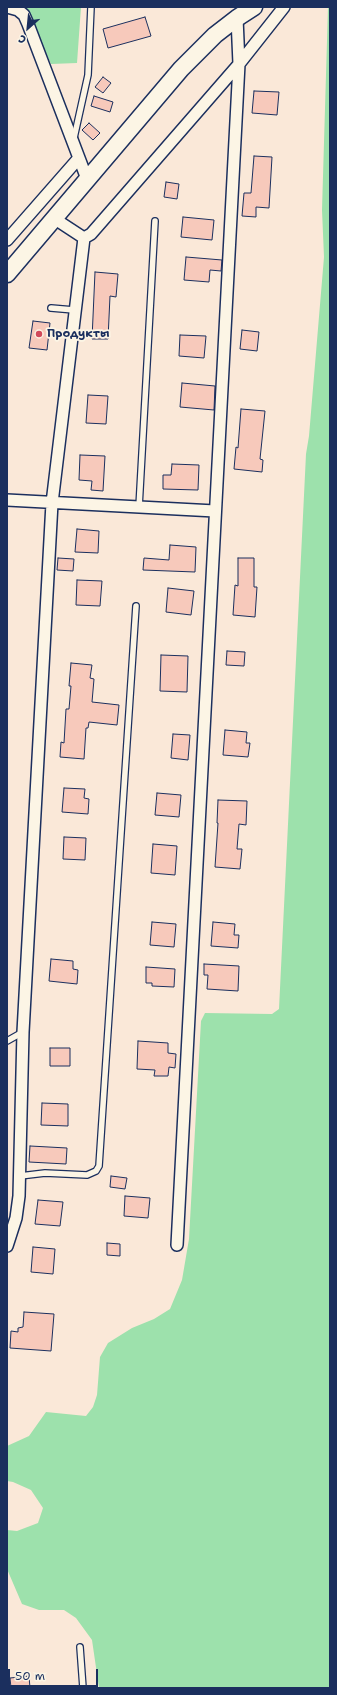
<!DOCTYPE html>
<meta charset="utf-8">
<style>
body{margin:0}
#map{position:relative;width:337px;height:1695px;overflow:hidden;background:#fae8d8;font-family:"Shantell Sans",sans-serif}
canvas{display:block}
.frame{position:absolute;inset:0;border:8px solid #1b2f5e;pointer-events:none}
.north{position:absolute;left:8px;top:8px;width:40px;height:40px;-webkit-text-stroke:3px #fcf5e5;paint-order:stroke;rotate:207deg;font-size:11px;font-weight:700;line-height:16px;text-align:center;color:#1b2f5e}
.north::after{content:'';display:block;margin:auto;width:14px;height:18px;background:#1b2f5e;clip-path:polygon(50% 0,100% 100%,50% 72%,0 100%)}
.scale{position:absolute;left:8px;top:1669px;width:90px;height:18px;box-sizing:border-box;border:2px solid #1b2f5e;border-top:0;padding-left:5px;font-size:12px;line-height:14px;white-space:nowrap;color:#1b2f5e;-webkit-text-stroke:3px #fcf5e5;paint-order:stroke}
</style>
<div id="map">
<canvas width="337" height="1695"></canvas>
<div class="frame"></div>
<div class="north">С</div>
<div class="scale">50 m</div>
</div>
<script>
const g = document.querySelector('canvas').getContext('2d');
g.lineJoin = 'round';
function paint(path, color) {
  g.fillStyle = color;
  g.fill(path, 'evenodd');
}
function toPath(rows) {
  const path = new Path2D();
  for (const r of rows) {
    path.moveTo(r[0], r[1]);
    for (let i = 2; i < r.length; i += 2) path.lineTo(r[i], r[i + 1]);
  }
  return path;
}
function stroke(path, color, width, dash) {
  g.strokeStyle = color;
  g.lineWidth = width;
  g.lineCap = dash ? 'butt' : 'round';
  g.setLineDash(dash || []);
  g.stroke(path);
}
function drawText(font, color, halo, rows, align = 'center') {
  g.font = font + ' "Shantell Sans",sans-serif';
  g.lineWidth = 3.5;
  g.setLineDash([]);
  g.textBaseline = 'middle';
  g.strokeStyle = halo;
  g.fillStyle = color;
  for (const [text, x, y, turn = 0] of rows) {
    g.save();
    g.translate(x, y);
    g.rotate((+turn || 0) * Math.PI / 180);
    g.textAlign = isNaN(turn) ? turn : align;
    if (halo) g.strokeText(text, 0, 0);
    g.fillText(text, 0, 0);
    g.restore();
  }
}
paint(toPath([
 [25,7,81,7,77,63,51,64],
 [328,7,330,7,330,1688,99,1688,92,1640,76,1618,64,1610,39,1610,22,1604,7,1569,7,1530,17,1531,38,1523,43,1508,31,1490,13,1482,7,1481,7,1446,29,1436,46,1412,86,1416,93,1407,97,1395,100,1357,108,1343,132,1328,154,1319,170,1309,182,1280,189,1239,201,1021,205,1013,272,1014,279,1009,306,454,309,436,324,257,322,210]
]), '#9de1ac');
const building = toPath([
 [145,17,151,36,108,48,103,29,145,17],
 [103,77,111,83,103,93,95,87,103,77],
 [254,91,279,92,277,115,252,113,254,91],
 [94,96,113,102,110,112,91,106,94,96],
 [89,123,100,133,93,140,82,130,89,123],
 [254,156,272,157,269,208,256,207,256,217,242,216,244,193,251,193,254,156],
 [166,182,179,184,177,199,164,197,166,182],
 [183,217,214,220,212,240,181,237,183,217],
 [186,257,222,260,221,271,210,270,209,282,184,280,186,257],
 [95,272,118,274,116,297,110,296,108,339,92,339,95,272],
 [33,321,50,323,47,350,29,348,33,321],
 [242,330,259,332,257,351,240,349,242,330],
 [180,335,206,336,204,358,179,356,180,335],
 [182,383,215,386,214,410,180,407,182,383],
 [88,395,108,396,106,424,86,423,88,395],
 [241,409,265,411,260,459,263,460,262,472,234,469,236,447,238,448,241,409],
 [80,455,105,456,103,491,91,490,92,481,79,480,80,455],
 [172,464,199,465,198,490,163,489,163,475,171,475,172,464],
 [77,529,99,531,98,553,75,552,77,529],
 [170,545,196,547,195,572,143,570,144,558,169,560,170,545],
 [58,558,74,559,73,571,57,570,58,558],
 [238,558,254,558,254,587,257,587,255,617,233,615,235,585,238,586,238,558],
 [77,580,102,581,100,606,76,605,77,580],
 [168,588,194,591,191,615,166,612,168,588],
 [227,651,245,652,244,666,226,665,227,651],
 [161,655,188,656,187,692,160,691,161,655],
 [71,663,92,665,90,678,94,679,92,702,119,705,117,725,89,722,88,728,86,728,84,759,60,757,61,742,64,743,66,709,69,709,71,686,69,686,71,663],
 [225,730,247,732,246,743,250,743,248,757,223,755,225,730],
 [173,734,190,735,188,760,171,758,173,734],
 [64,788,85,789,84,798,89,799,88,814,62,812,64,788],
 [157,793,181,795,179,817,155,815,157,793],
 [218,800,247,801,246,825,239,824,237,849,242,849,240,869,215,867,218,823,217,823,218,800],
 [64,837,86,838,85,860,63,859,64,837],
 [153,844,177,846,175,875,151,873,153,844],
 [152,922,176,924,174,947,150,945,152,922],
 [213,922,235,924,234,935,239,935,238,948,211,946,213,922],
 [51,959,73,961,73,969,78,970,77,984,49,981,51,959],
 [204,964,239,966,238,991,207,989,208,975,204,975,204,964],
 [146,967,175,969,174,987,152,986,152,983,146,983,146,967],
 [138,1041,168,1043,168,1053,176,1054,175,1068,169,1067,168,1076,154,1076,155,1070,137,1069,138,1041],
 [50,1048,70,1048,70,1066,50,1066,50,1048],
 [42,1103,68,1104,68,1126,41,1125,42,1103],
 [30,1146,67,1148,66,1164,29,1162,30,1146],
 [111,1176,127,1178,125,1189,110,1187,111,1176],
 [125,1196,150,1198,148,1218,124,1216,125,1196],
 [38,1200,63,1202,60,1226,35,1224,38,1200],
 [107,1243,120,1244,120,1256,107,1255,107,1243],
 [33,1247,55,1249,53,1274,31,1272,33,1247],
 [24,1312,54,1314,51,1351,10,1348,11,1331,18,1332,18,1328,23,1327,24,1312],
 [29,1676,30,1688,11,1688,10,1678,29,1676]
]);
paint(building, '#f7c9bb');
stroke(building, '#1b2f5e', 1);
const service = toPath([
 [74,138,88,75,91,7],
 [51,308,74,310],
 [139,507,155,221],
 [7,1041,23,1032],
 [20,1176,45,1173,87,1175,96,1171,99,1166,136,606],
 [80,1647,83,1688]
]);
const minor = toPath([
 [7,7,18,10,24,15,28,24,87,179],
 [55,219,84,238],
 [84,238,91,234,239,64,284,7],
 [7,240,78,159],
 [7,500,215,511],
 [177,1245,239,64,237,18],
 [7,1246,16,1218,19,1196,23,1032,52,503,84,238]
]);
const secondary = toPath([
 [7,274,181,69,215,35,237,18,254,7]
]);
stroke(service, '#1b2f5e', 8);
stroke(minor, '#1b2f5e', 14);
stroke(secondary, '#1b2f5e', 19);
stroke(service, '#fcf5e5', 5.5);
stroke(minor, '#fcf5e5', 11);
stroke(secondary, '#fcf5e5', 16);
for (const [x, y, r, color] of [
 [39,334,4,"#d1495b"]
]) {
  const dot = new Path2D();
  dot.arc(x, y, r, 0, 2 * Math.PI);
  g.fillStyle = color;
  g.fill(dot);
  stroke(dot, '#fcf5e5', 1.5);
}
drawText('bold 12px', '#1b2f5e', '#fcf5e5', [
 ["Продукты",47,334]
], 'left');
</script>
